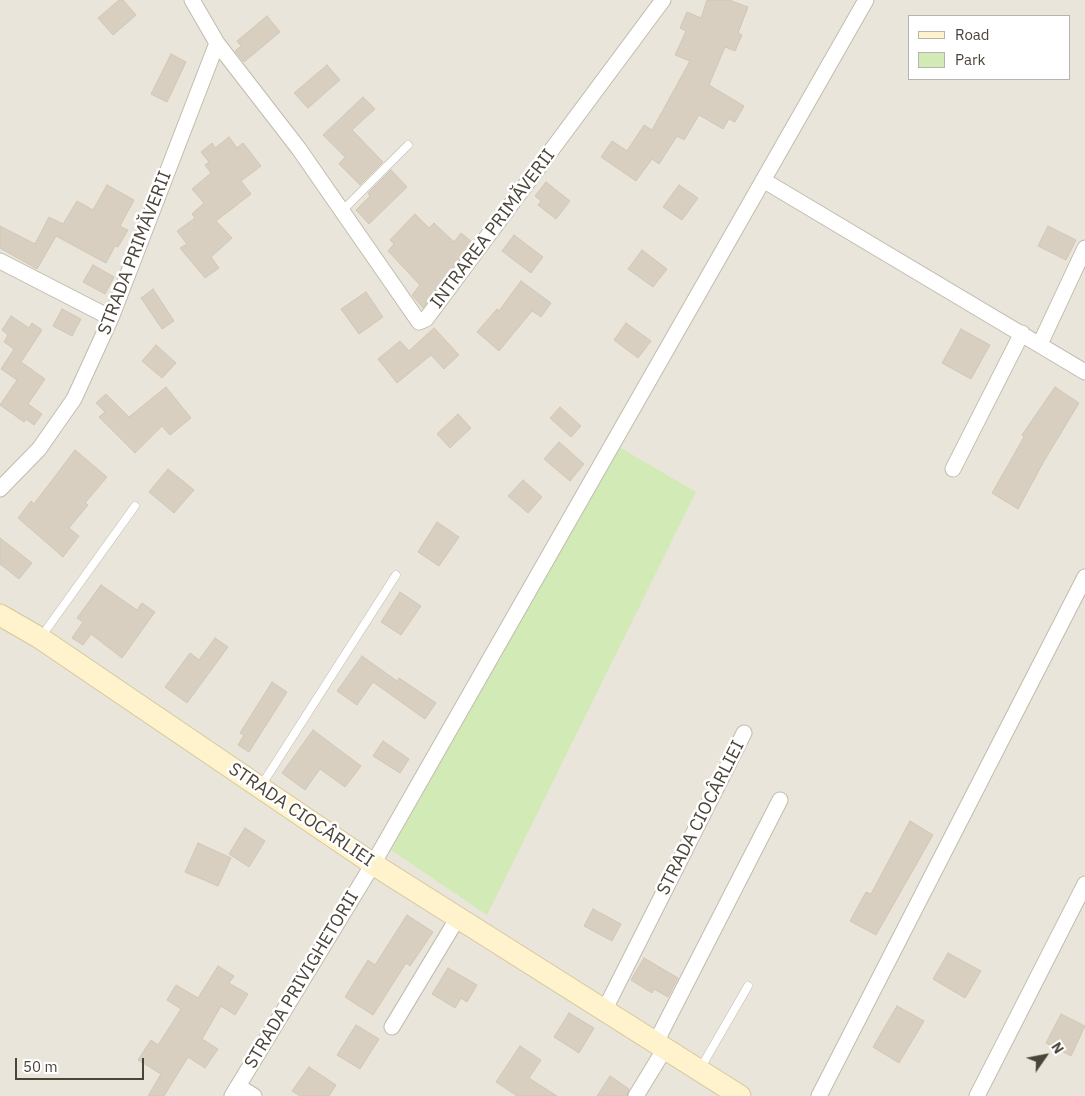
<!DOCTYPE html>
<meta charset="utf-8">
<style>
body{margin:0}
#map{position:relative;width:1085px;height:1096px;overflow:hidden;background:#f6f3ec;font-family:"IBM Plex Sans",sans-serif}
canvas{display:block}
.legend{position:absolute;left:908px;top:15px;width:162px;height:65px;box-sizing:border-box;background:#fff;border:1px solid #b7b4b0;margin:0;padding:6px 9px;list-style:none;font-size:15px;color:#4b4439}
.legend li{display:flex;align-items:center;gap:10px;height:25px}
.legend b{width:25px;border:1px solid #b7b4b0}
.north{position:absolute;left:1020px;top:1031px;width:50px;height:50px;-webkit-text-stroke:4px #fff;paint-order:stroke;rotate:57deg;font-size:14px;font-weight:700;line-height:20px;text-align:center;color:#4b4439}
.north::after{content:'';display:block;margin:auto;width:18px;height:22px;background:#4b4439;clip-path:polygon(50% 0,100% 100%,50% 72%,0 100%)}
.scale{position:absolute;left:15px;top:1058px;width:129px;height:22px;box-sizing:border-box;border:2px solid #4b4439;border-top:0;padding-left:6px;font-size:15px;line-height:18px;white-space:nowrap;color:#4b4439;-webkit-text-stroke:4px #fff;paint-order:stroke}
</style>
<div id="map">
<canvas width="1085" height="1096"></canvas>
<ul class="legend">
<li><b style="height:6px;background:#fff3cd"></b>Road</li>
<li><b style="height:14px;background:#d2eab5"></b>Park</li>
</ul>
<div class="north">N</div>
<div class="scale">50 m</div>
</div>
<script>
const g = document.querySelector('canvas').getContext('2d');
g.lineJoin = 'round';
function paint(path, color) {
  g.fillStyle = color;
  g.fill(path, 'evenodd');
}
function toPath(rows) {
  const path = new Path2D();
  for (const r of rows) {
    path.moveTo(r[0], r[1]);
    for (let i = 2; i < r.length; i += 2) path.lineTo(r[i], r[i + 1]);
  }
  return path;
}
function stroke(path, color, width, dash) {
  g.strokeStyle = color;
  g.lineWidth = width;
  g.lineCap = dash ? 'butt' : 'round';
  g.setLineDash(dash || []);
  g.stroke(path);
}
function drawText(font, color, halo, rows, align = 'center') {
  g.font = font + ' "IBM Plex Sans",sans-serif';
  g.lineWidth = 5;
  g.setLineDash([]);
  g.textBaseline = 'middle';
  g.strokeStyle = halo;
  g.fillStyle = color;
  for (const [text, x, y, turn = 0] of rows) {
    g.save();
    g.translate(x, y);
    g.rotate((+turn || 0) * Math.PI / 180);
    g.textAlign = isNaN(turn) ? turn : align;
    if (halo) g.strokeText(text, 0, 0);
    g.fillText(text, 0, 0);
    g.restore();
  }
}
paint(toPath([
 [0,0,1085,0,1085,1096,0,1096],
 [909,16,1069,16,1069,79,909,79]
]), '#eae5da');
paint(toPath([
 [619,447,696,492,487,915,391,850]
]), '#d2eab5');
const building = toPath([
 [119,0,123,0,136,15,113,35,98,18,119,0],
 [707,0,729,0,748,7,738,33,742,35,735,51,725,47,709,85,744,106,735,122,729,119,723,129,699,115,684,140,677,136,659,164,652,159,636,181,601,157,612,141,627,151,644,125,652,130,690,61,675,55,686,31,680,28,687,12,701,18,707,0],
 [267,16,280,32,244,62,235,51,241,46,237,41,267,16],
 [171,54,186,62,167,102,151,94,171,54],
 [327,65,340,80,308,108,294,93,327,65],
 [363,97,375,109,352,130,383,162,360,185,339,164,345,157,323,135,363,97],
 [229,137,237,148,243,143,261,166,241,181,251,194,216,221,232,238,211,257,219,268,205,278,180,248,187,244,177,231,195,218,192,214,204,203,192,189,211,173,205,165,209,162,201,152,212,143,215,148,229,137],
 [391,170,407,187,369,224,356,210,370,196,368,193,391,170],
 [546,182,570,201,556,219,538,205,541,201,535,196,546,182],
 [107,185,134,200,120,226,128,230,118,247,115,246,106,263,56,236,37,269,0,248,0,226,35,244,49,217,63,224,77,201,93,210,107,185],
 [679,185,698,198,682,220,663,207,679,185],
 [415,214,429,228,434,223,454,242,461,233,472,242,423,308,412,295,420,285,388,251,394,244,390,240,415,214],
 [1048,226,1076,240,1066,260,1038,246,1048,226],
 [514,235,543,257,531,273,502,251,514,235],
 [642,250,667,269,653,287,628,269,642,250],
 [93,265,114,277,105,294,83,282,93,265],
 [521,281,551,303,541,317,532,311,499,351,477,332,497,309,499,311,521,281],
 [153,289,174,321,162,329,141,298,153,289],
 [366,292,383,317,359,334,341,309,366,292],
 [62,309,81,319,72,336,53,326,62,309],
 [11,316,29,328,32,323,42,330,21,362,45,379,28,404,42,414,34,425,26,419,24,422,0,405,17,380,1,369,14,349,4,342,8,335,2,330,11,316],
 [626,323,651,341,638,358,614,340,626,323],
 [434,328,459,355,444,369,431,355,397,383,378,359,400,341,409,351,434,328],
 [961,329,990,345,971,379,942,363,961,329],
 [156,345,176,363,162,378,142,361,156,345],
 [166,387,191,418,170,435,162,426,135,453,99,417,105,412,96,403,106,394,129,417,166,387],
 [1055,387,1079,403,1044,461,1018,509,992,493,1024,437,1022,435,1055,387],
 [560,407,581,426,571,437,550,418,560,407],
 [458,414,471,428,450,448,437,434,458,414],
 [559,442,584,464,570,481,544,459,559,442],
 [75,450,107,477,85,503,88,505,69,528,79,536,63,557,18,518,31,501,34,504,75,450],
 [168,469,194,490,174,513,149,492,168,469],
 [523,480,542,497,528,513,508,496,523,480],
 [437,522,459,537,439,566,418,552,437,522],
 [0,538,32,563,19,579,0,564,0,538],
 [101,585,137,610,142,603,155,612,122,658,91,634,83,645,72,638,83,622,77,618,101,585],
 [400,592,421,606,401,635,381,622,400,592],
 [215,638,228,647,187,703,165,687,190,653,199,660,215,638],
 [362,656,397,681,399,678,436,703,425,719,373,682,357,705,337,691,362,656],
 [272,682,287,692,249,752,238,745,244,735,240,733,272,682],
 [313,730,361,766,345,787,320,769,305,790,282,773,313,730],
 [383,741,409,759,400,773,373,756,383,741],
 [910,821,933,835,876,935,850,921,866,892,871,894,910,821],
 [245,828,265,841,249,867,229,854,245,828],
 [198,843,231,858,218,886,185,872,198,843],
 [593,909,621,924,612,941,584,926,593,909],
 [407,915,433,932,410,966,406,963,373,1015,345,997,368,960,375,965,407,915],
 [948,953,981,971,965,998,933,979,948,953],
 [644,958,678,978,668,997,654,989,652,993,631,980,644,958],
 [218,966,234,976,229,983,248,994,235,1015,221,1006,202,1039,218,1049,205,1068,188,1057,164,1096,148,1096,161,1074,138,1060,151,1040,158,1045,181,1009,167,1000,176,985,198,998,218,966],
 [448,968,477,985,467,1002,461,998,455,1008,432,994,448,968],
 [897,1006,924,1021,899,1063,873,1047,897,1006],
 [569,1013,594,1028,579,1053,554,1037,569,1013],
 [1061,1014,1085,1026,1071,1056,1046,1043,1061,1014],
 [356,1025,379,1039,360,1069,337,1055,356,1025],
 [520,1046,541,1060,529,1078,557,1096,517,1096,496,1082,520,1046],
 [309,1067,336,1085,329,1096,300,1096,292,1091,309,1067],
 [610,1076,629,1089,627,1096,597,1096,610,1076]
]);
paint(building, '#d8cfc1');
stroke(building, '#d3c7b4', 1);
const lane = toPath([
 [343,210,408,145],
 [41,637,135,506],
 [261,786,396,575],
 [700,1069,748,986]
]);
const street = toPath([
 [192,0,217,43,299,149,419,322,426,319,663,0],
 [763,180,1085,372],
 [0,261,111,318],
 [1040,344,1085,248],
 [953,469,1022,333],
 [0,489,39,449,74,399,111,318,217,43],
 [604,1011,744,733],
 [392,1027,457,919],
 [655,1044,780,800],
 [238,1086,254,1096],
 [232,1096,373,864,866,0],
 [636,1096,664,1050],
 [819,1096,1085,577],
 [977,1096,1085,884]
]);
const secondary = toPath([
 [0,615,40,638,373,864,740,1096]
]);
stroke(lane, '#c2bbae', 9);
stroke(street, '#c2bbae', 17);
stroke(secondary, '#d6c79b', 23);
stroke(lane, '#fff', 8);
stroke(street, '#fff', 15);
stroke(secondary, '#fff3cd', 21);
drawText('18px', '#4b4439', '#fff', [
 ["INTRAREA PRIMĂVERII",493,229,-53],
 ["STRADA PRIMĂVERII",135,253,-69],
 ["STRADA CIOCÂRLIEI",301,815,34],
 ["STRADA CIOCÂRLIEI",701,818,-63],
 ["STRADA PRIVIGHETORII",302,980,-59]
]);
</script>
